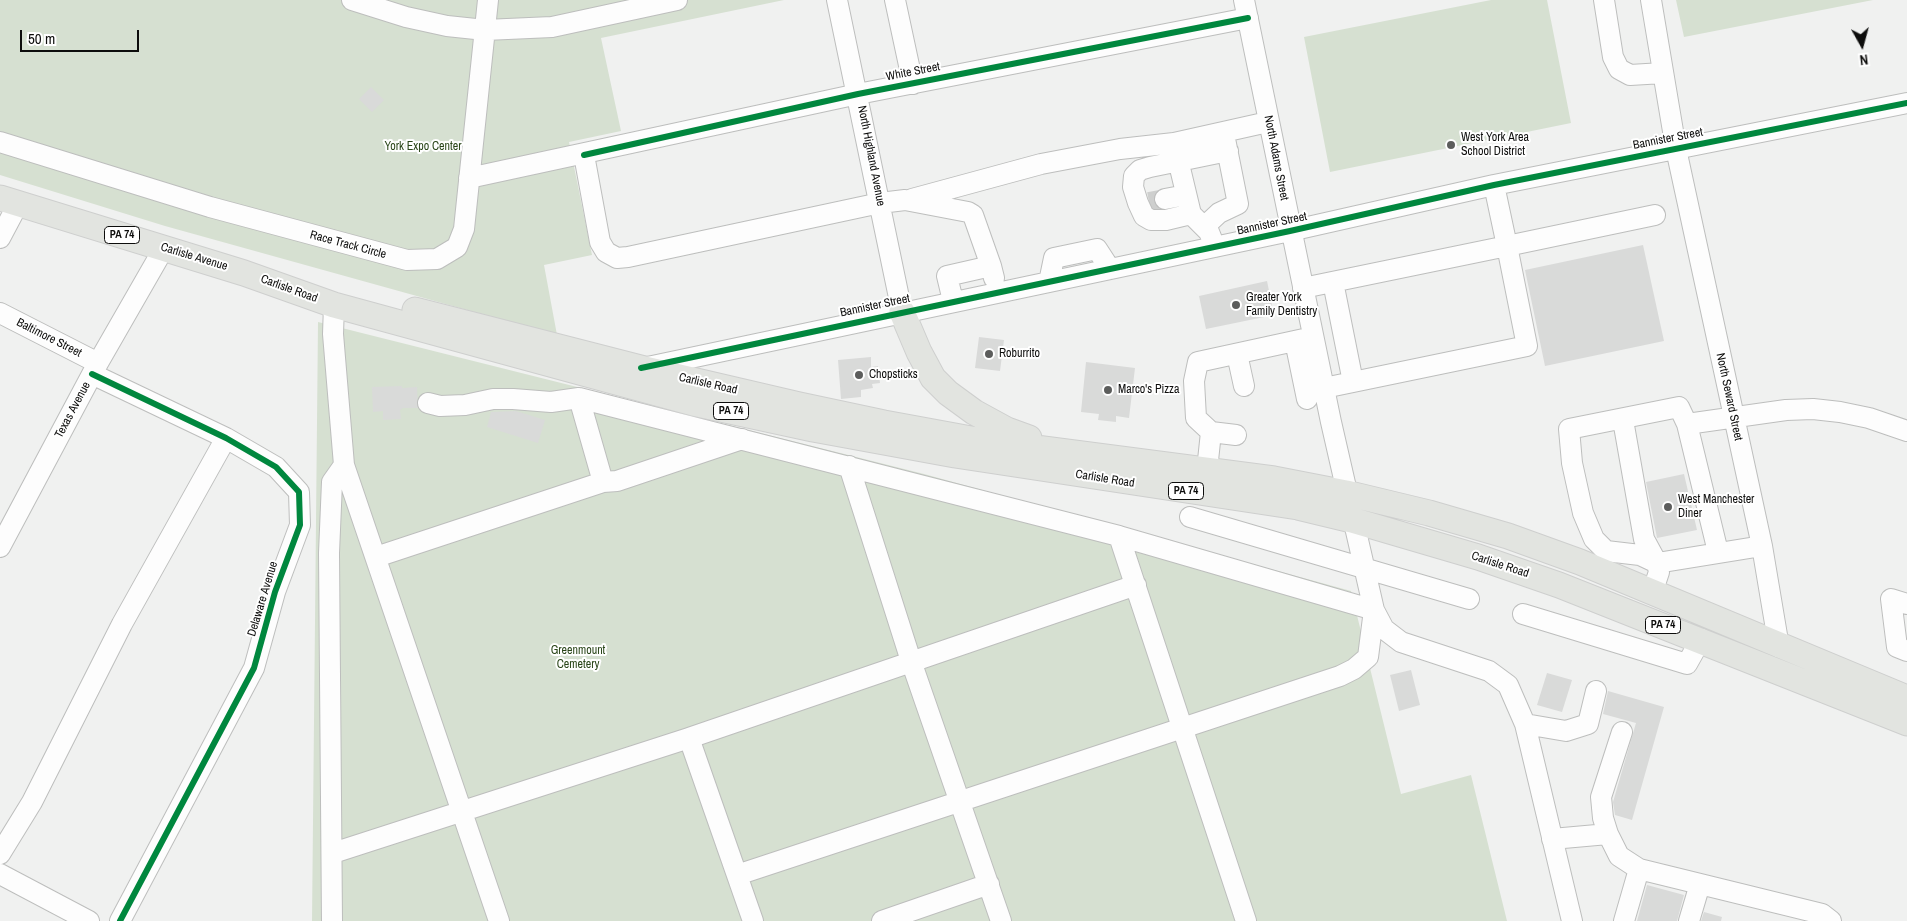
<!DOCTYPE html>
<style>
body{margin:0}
#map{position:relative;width:1907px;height:921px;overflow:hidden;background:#f0f1f0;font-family:"Archivo Narrow",sans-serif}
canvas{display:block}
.north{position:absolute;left:1837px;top:20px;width:50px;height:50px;-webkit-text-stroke:4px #fff;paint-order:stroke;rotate:173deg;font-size:14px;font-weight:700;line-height:20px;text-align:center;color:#0d0d0c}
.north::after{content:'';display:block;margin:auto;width:18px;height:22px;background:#0d0d0c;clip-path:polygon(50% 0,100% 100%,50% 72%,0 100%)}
.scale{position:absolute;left:20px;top:30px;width:119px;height:22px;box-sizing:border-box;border:2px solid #0d0d0c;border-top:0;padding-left:6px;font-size:15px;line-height:18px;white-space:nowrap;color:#0d0d0c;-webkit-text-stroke:4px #fff;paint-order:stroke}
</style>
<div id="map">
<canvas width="1907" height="921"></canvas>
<div class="north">N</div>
<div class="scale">50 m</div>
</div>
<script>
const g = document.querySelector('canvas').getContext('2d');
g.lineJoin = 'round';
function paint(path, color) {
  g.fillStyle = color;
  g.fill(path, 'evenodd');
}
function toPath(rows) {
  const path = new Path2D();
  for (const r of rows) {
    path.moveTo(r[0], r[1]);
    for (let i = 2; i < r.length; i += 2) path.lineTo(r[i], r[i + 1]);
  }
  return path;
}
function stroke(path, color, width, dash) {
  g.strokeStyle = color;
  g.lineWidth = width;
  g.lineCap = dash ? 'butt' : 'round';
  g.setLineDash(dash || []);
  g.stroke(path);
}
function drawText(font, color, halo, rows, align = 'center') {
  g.font = font + ' "Archivo Narrow",sans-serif';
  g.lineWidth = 4;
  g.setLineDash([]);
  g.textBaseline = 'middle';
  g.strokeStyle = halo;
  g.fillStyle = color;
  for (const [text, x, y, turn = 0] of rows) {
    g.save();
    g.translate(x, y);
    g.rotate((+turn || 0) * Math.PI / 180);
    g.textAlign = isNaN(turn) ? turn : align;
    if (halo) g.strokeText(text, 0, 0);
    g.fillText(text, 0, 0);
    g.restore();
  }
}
paint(toPath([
 [0,0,784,0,601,38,621,131,569,142,592,255,544,265,557,335,165,226,0,175],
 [1491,0,1547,0,1571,123,1330,172,1304,37],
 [1676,0,1873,0,1684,37],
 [318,322,924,474,1351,591,1401,794,1471,775,1507,921,312,921]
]), '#d6e0d1');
paint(toPath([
 [371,87,384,100,372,112,359,99],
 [1643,245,1664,341,1545,366,1525,270],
 [1267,281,1274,315,1206,329,1199,296],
 [979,337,1004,340,1000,371,975,368],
 [871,357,871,367,878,366,880,383,872,384,873,388,861,390,861,397,841,399,838,360],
 [1086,362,1135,368,1129,418,1116,416,1116,422,1098,420,1099,414,1081,412],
 [402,386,402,388,417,387,418,408,403,408,400,410,401,419,383,420,383,411,373,412,372,387],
 [516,411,545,420,538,443,487,427,491,412],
 [1684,474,1697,530,1657,538,1646,482],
 [1411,670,1420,705,1399,711,1390,675],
 [1547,673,1572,680,1562,712,1537,705],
 [1608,691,1664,707,1632,820,1615,815,1613,802,1636,723,1603,714],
 [1647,885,1684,895,1677,921,1637,921],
 [1704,912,1722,917,1721,921,1701,921]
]), '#d9dad9');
stroke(toPath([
 [1149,202,1165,199]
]), '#cecfce', 20, [20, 10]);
const minor = toPath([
 [352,0,406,17,447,26,485,30,552,27,677,0],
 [837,0,902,312],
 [895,0,913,84],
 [1244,0,1331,422,1374,610,1384,629,1401,642,1489,671,1508,685,1525,724,1572,921],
 [1604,0,1613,57,1619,69,1630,75,1663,73],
 [1651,0,1676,149,1762,546,1779,647],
 [0,142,210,207,407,260,437,259,457,247,464,229,488,0],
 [584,155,600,242,606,252,617,258,628,257,880,203,905,200,968,212,973,215,991,266],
 [469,178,858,94,1248,18],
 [912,199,1041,164,1120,149,1174,143],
 [1165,199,1186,195],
 [1191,214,1166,220,1151,220,1144,216,1138,203,1133,187,1134,176,1140,170,1150,167,1228,151],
 [1204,227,1219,213,1238,204,1225,139],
 [0,238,18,204],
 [1215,247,1209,232,1191,214,1174,143,1268,122],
 [1049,282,1054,258,1097,249,1110,269],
 [1303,288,1507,246,1494,185],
 [953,301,947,276,991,266,994,278],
 [334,305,333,334,344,465,499,921],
 [0,313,98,363],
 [1295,341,1307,399],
 [1237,354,1244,386],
 [643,368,1290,231,1494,185,1907,103],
 [92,374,226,438,276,467,299,492,300,525,275,592,254,668,120,921],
 [1353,382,1527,346,1507,246,1655,215],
 [1324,388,1353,382,1333,282],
 [428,403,440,406,465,405,493,399,513,399,551,402,579,398],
 [1623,420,1644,539,1657,563,1659,572,1652,593],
 [1687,424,1718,552],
 [1211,432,1196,418,1194,381,1198,362,1313,337],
 [849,466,911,661,1001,921],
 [1207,470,1211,432,1236,435],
 [603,482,617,481,742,439],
 [1190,517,1469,599],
 [1762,546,1657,563,1640,555,1606,551,1594,539,1583,513,1572,463,1569,429,1679,407,1687,424,1786,410,1813,409,1840,412,1869,418,1907,431],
 [0,547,98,363,164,248],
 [376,557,603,482,579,398,1119,536,1246,921],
 [1907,604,1891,599,1897,647,1907,651],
 [1523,614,1687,664,1701,639],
 [1525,724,1566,731,1588,724,1596,691],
 [689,738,1136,585],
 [1608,834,1603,818,1601,797,1622,732],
 [1552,839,1608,834,1619,856,1639,869,1822,914,1831,921],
 [333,853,689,738,753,921],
 [0,854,32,802,122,624,226,438],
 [0,874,89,921],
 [737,875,1340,676,1354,669,1368,657,1374,610,1119,536],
 [332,921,329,553,332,482,344,465],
 [882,921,989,884],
 [1624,921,1639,869],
 [1689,921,1700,884]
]);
const major = toPath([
 [0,198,244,273,334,305,693,403,813,429,955,455,1298,507,1352,520,1478,557,1559,585,1907,723],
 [415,310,641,368,799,405,884,423,982,441,1274,479,1346,493,1429,513,1508,536,1580,562,1907,698],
 [902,312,919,352,933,378,948,393,974,412,1007,430,1029,438]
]);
stroke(minor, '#bdbebd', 22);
stroke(major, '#cecfce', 27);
stroke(minor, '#fdfdfd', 20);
stroke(major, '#e2e4e0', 25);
stroke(toPath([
 [584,155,858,94,1248,18],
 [641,368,1290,231,1494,185,1907,103],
 [92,374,226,438,276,467,299,492,300,525,275,592,254,668,120,921]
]), '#00873e', 6);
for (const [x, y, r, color] of [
 [1451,145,5,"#5c5d5c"],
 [1236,305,5,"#5c5d5c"],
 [989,354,5,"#5c5d5c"],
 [859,375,5,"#5c5d5c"],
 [1108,390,5,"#5c5d5c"],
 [1668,507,5,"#5c5d5c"]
]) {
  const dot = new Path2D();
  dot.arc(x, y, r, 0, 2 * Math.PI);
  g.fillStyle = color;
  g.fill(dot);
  stroke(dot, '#fff', 2);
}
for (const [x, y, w] of [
 [122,235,35],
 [731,411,35],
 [1186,491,35],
 [1663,625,35]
]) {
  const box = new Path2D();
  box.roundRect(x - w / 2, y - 8.5, w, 17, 4);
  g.fillStyle = '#fff';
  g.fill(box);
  stroke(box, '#0d0d0c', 1);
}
drawText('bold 11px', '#0d0d0c', null, [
 ["PA 74",122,235],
 ["PA 74",731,411],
 ["PA 74",1186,491],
 ["PA 74",1663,625]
]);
drawText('12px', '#0d0d0c', '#fff', [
 ["White Street",913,72,-11],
 ["Bannister Street",1668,139,-11],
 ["North Highland Avenue",871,156,79],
 ["North Adams Street",1276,158,79],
 ["Bannister Street",1272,224,-12],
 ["Race Track Circle",348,245,15],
 ["Carlisle Avenue",194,257,17],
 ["Carlisle Road",289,289,20],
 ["Bannister Street",875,306,-12],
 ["Baltimore Street",49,338,27],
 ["Carlisle Road",708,384,13],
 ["North Seward Street",1729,397,78],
 ["Texas Avenue",73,410,-62],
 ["Carlisle Road",1105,479,9],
 ["Carlisle Road",1500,565,18],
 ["Delaware Avenue",263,599,-73]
]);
drawText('12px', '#0d0d0c', '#fff', [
 ["West York Area",1461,138],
 ["School District",1461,152],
 ["Greater York",1246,298],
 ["Family Dentistry",1246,312],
 ["Roburrito",999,354],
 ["Chopsticks",869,375],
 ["Marco's Pizza",1118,390],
 ["West Manchester",1678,500],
 ["Diner",1678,514]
], 'left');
drawText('12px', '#294518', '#fff', [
 ["York Expo Center",423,147],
 ["Greenmount",578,651],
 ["Cemetery",578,665]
]);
</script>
